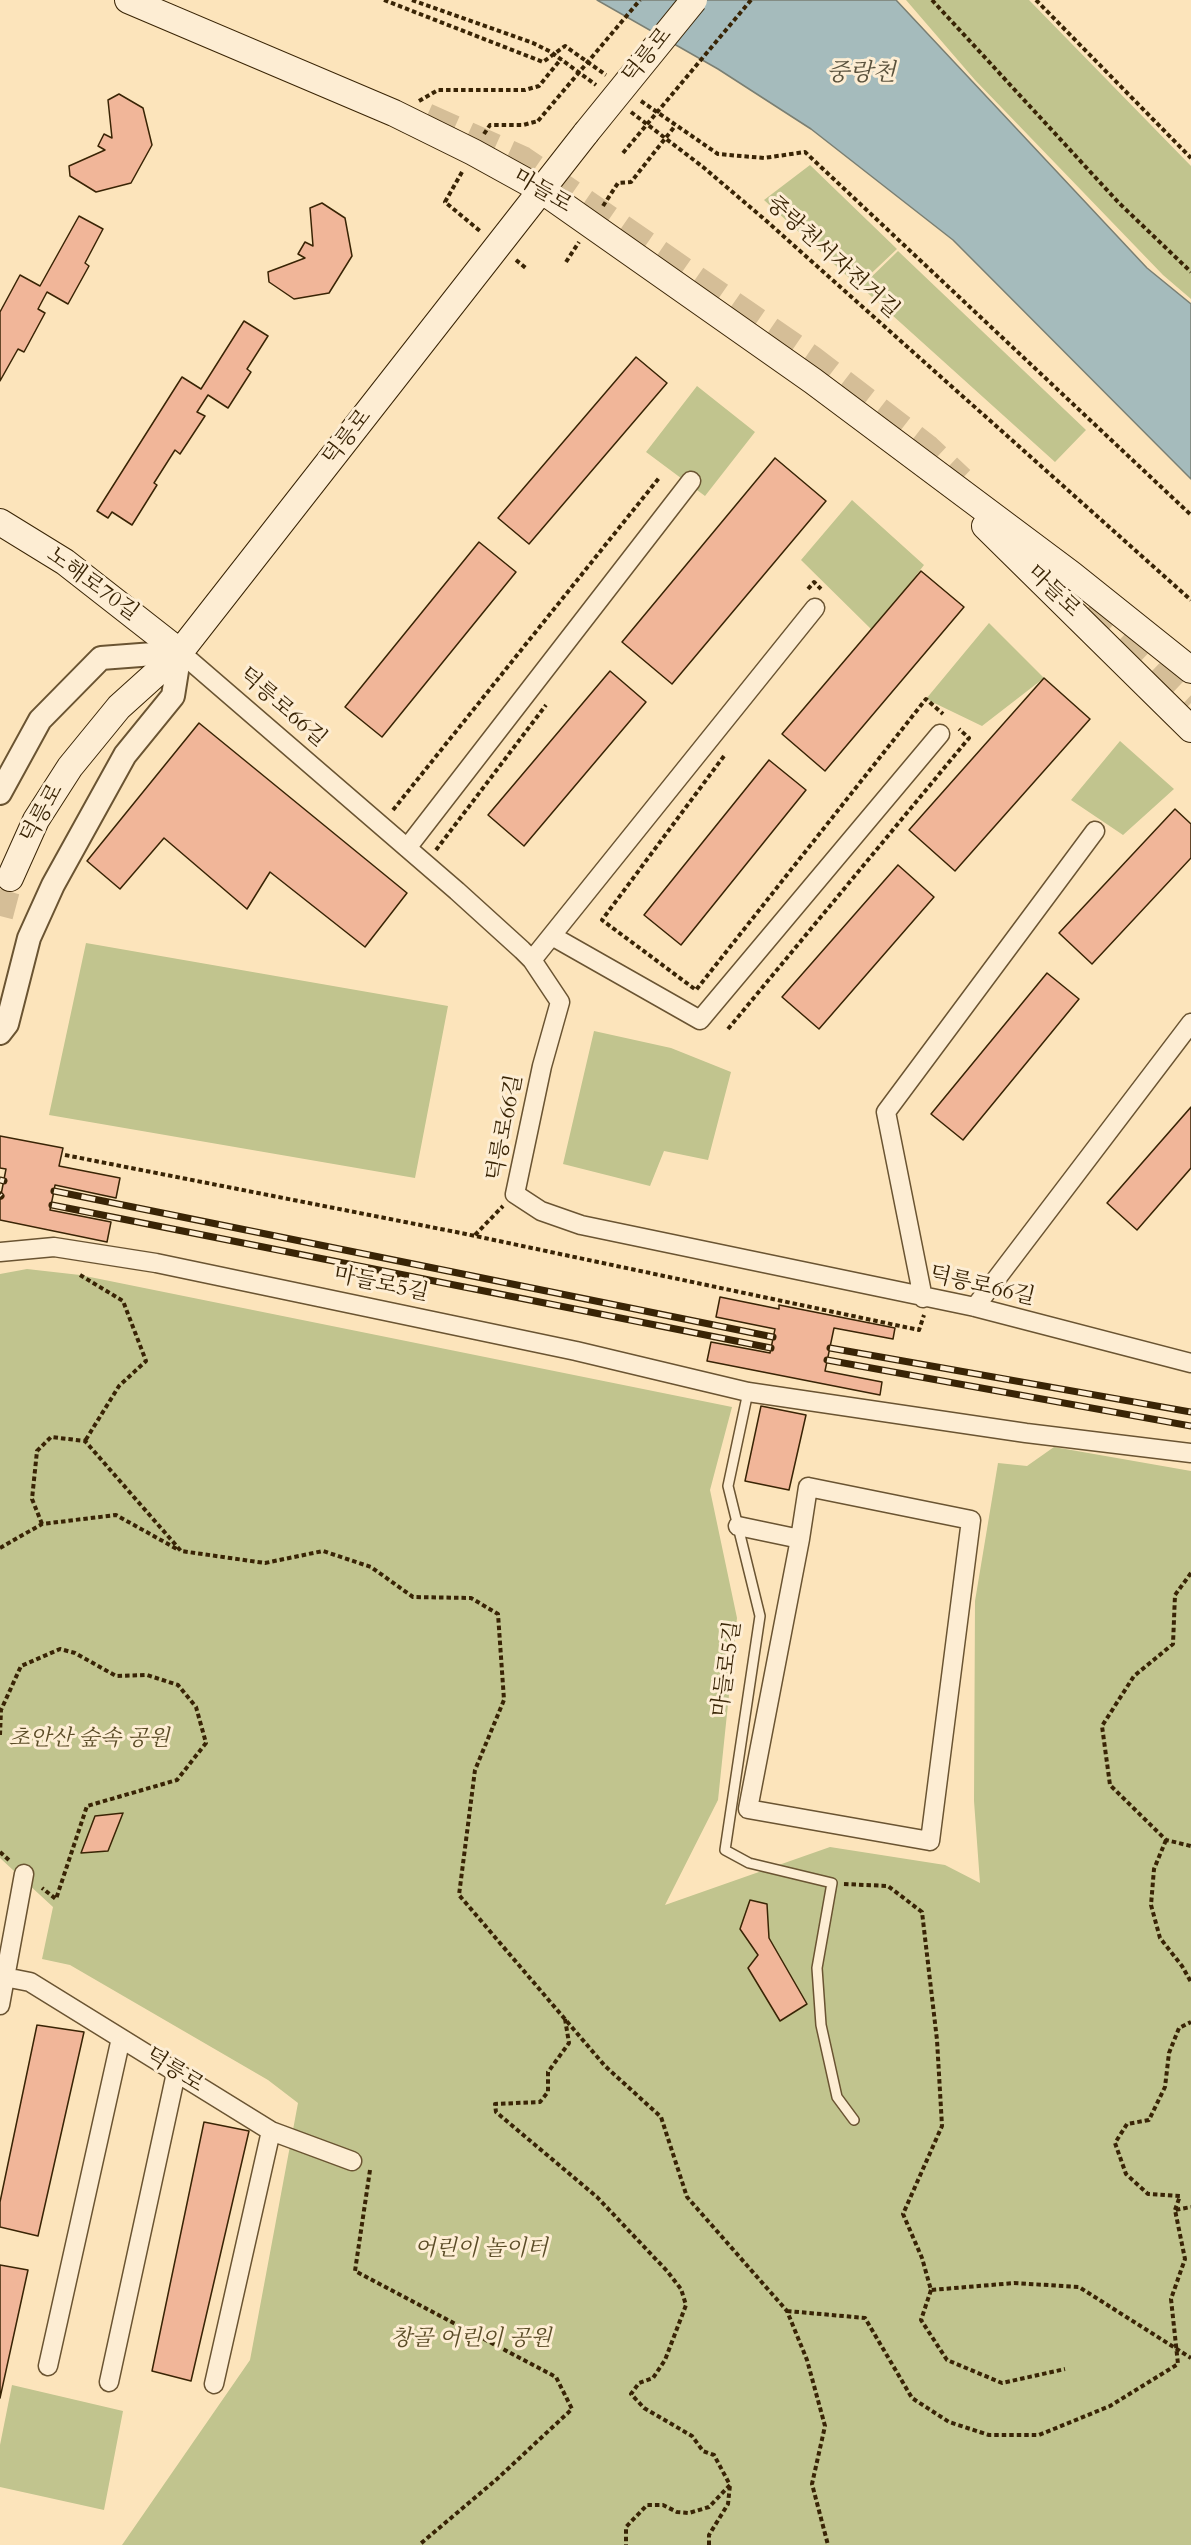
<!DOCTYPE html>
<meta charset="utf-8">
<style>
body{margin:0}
canvas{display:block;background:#fce4bb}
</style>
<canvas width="1191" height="2545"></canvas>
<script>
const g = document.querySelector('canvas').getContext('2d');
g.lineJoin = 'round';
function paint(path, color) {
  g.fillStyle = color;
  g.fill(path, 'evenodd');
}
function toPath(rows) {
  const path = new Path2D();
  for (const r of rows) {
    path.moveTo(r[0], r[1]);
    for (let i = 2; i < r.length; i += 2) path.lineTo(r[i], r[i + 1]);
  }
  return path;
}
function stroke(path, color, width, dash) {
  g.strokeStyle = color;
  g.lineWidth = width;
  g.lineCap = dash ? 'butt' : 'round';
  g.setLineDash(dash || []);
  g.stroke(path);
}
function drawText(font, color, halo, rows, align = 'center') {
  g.font = font + ' Cardo,"Noto Serif KR",serif';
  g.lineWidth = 6;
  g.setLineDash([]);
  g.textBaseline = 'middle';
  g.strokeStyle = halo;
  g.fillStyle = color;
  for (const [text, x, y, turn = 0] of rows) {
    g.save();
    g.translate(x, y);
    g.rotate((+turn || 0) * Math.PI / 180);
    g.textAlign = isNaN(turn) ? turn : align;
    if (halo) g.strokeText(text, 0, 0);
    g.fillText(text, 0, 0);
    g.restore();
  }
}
paint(toPath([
 [906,0,1029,0,1191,166,1191,299,1163,275,975,80],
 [810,165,897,249,858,286,764,200],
 [898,251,1086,430,1055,462,861,287],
 [697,386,755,432,705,496,646,452],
 [852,500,924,565,873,631,801,560],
 [989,623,1044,678,982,726,926,699],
 [1120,741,1174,789,1123,835,1071,800],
 [86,943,448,1006,415,1178,49,1115],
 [594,1031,671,1048,731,1072,708,1160,664,1151,650,1186,563,1164],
 [27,1269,80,1275,732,1407,710,1490,737,1618,718,1800,665,1905,830,1847,945,1865,980,1883,974,1801,975,1601,998,1463,1027,1466,1054,1447,1191,1471,1191,2545,122,2545,250,2360,298,2103,268,2080,70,1965,42,1959,53,1907,0,1858,0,1274],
 [12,2385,123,2411,104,2510,0,2487,0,2445]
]), '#c1c48e');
const water = toPath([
 [597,0,896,0,1147,268,1191,304,1191,479,953,240,811,129,718,69,597,0]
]);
paint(water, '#a5bbbc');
stroke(water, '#7a7f73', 1.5);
const building = toPath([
 [119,94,143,108,152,145,131,183,96,192,70,176,69,166,105,150,98,146,104,134,112,138,108,100,119,94],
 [322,203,345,218,352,256,329,293,294,299,269,282,268,272,305,258,298,254,305,242,313,246,310,208,322,203],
 [79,216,103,229,85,263,89,266,68,304,47,292,38,309,45,313,24,352,18,349,0,381,0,312,20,275,40,286,79,216],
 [244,321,268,336,247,369,251,372,228,408,208,395,197,412,205,416,180,454,175,450,154,483,157,485,132,525,112,512,108,518,97,511,182,377,201,389,244,321],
 [636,357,667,383,529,544,498,518,636,357],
 [775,458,826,501,672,684,622,642,775,458],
 [479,542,516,572,382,737,345,707,479,542],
 [921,571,964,607,825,771,782,734,921,571],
 [610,671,646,702,524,846,488,815,610,671],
 [1044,678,1090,719,955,871,909,830,1044,678],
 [199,723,407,893,365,947,270,872,247,909,164,838,120,889,87,861,199,723],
 [769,760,806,790,681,945,644,915,769,760],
 [1175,809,1191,824,1191,858,1092,964,1059,933,1175,809],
 [898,865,934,897,819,1029,782,997,898,865],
 [1047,973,1079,999,963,1140,931,1114,1047,973],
 [1191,1107,1191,1168,1137,1230,1107,1203,1191,1107],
 [0,1136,63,1148,59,1166,120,1178,116,1198,55,1185,54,1191,50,1210,111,1222,107,1242,0,1220,0,1200,6,1169,0,1168,0,1136],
 [720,1297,779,1309,779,1305,895,1328,893,1339,834,1328,825,1371,882,1382,880,1395,707,1361,711,1342,770,1353,775,1329,716,1317,720,1297],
 [761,1406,806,1415,789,1490,745,1481,761,1406],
 [123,1813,108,1851,81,1853,95,1816,123,1813],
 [750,1900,767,1904,769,1938,807,2004,780,2021,748,1968,758,1955,740,1929,750,1900],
 [37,2025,84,2032,38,2236,0,2227,0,2202,37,2025],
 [204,2122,249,2131,191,2381,152,2371,204,2122],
 [0,2265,28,2270,0,2398,0,2265]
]);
paint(building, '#f1b699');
stroke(building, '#392405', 1.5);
stroke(toPath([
 [0,916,10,878]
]), '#d5be97', 26, [26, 13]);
stroke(toPath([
 [426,118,522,161,811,360,925,448,960,481],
 [1057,575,1191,703]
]), '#d5be97', 30, [30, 15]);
const service = toPath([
 [748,1392,728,1486,760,1616,725,1850,749,1863,832,1883,817,1968,821,2025,837,2097,854,2120]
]);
const minor = toPath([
 [180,652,457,891,522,950,532,960,560,1002,542,1066,515,1194,541,1211,581,1225,975,1307,1191,1363],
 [407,848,691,481],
 [552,936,700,1020,940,734],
 [532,960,815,608],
 [0,1252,54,1247,156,1263,576,1351,748,1392,1026,1433,1191,1453],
 [923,1298,886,1112,1095,831],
 [975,1307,1191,1023],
 [738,1526,800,1539,808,1487,971,1520,930,1841,748,1809,800,1539],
 [0,1976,30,1982,271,2131,352,2161],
 [0,2005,24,1874],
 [48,2366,121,2038],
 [109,2382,176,2073],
 [214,2384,271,2131]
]);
const tertiary = toPath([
 [0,793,40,720,101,658,180,652,173,696,125,755,53,885,29,938,7,1024,0,1033]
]);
const secondary = toPath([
 [128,0,394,113,473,152,540,189,813,381,1071,574,1191,670],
 [0,522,65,562,180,652],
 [985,526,1191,729],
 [10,878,36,820,70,767,119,707,180,652,586,133]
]);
stroke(service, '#6a5432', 12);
stroke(minor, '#6a5432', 21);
stroke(tertiary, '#6a5432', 26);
stroke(secondary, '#392405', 28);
stroke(toPath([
 [384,0,543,62,565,46,606,75],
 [412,0,533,43,551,52,596,85],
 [932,0,1119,203,1191,272],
 [1036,0,1191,158],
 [419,101,438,90,525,90,539,86,561,59],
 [641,101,718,154,764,158,805,152,1191,515],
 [631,112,703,167,763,218,1191,600],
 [484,134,490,125,523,125,538,121],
 [462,172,445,202,480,231],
 [603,206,618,183,631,182,675,126],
 [516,260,527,269],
 [566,262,579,242],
 [808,589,814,582,821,589],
 [724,756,602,920,696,990,926,699,943,714],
 [393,810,659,478],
 [436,850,546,705],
 [728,1029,969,738,959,729],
 [65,1155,461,1233,919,1330,924,1315],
 [475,1235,503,1206],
 [80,1275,123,1301,146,1361,119,1386,85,1441],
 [42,1524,32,1499,37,1451,51,1437,85,1441,181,1551,265,1563,323,1551,371,1567,413,1597,471,1598,498,1614,504,1700,475,1770,459,1895,605,2066,661,2117,687,2197,787,2311,807,2360,825,2426,812,2484,828,2545],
 [0,1548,42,1524,116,1515,177,1549],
 [1191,1573,1175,1595,1173,1644,1134,1676,1102,1726,1110,1785,1166,1840,1191,1846],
 [0,1735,1,1710,21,1666,60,1649,75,1653,116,1676,147,1675,178,1685,196,1707,206,1743,177,1780,87,1806,56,1899,42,1888],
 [1166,1840,1154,1869,1151,1905,1160,1938,1182,1966,1191,1982],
 [0,1852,11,1862],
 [844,1884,888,1886,922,1912,937,2040,942,2126,903,2214,922,2258,931,2290,1014,2283,1079,2287,1191,2358],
 [565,2019,569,2043,548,2072,548,2092,540,2102,495,2104,496,2112,597,2197,667,2271,681,2289,686,2305,665,2360,653,2378,639,2383,631,2394,644,2408,692,2436,703,2451,714,2455,730,2485,709,2507,689,2513,677,2512,663,2505,647,2505,626,2527,626,2545],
 [370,2170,355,2271,556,2377,572,2409,497,2479,419,2545],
 [1175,2210,1180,2196,1148,2194,1126,2174,1115,2143,1127,2124,1149,2120,1165,2087,1169,2053,1179,2028,1191,2022],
 [931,2290,921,2320,947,2360,1002,2383,1065,2369],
 [787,2311,865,2318,912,2398,949,2422,989,2435,1039,2435,1110,2406,1178,2364,1171,2299,1185,2259,1175,2210,1191,2207],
 [709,2545,709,2535,728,2504,730,2485]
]), '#392405', 4, [4.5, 3]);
stroke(service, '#fdedd3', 9);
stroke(minor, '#fdedd3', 18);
stroke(tertiary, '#fdedd3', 22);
stroke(secondary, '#fdedd3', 26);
const rail = toPath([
 [0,1180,4,1181],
 [54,1191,773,1337],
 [0,1195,1,1196],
 [52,1205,771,1348],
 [830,1348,1191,1412],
 [827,1360,1191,1426]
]);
stroke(rail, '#392405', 7);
stroke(rail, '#fdedd3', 4.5, [14]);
const secondaryBridge = toPath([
 [586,133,694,0]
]);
stroke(secondaryBridge, '#392405', 28, []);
stroke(toPath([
 [538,121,640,0],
 [623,153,751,0]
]), '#392405', 4, [4.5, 3]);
stroke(secondaryBridge, '#fdedd3', 26);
drawText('22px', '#392405', '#fdedd3', [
 ["덕릉로",648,56,-51],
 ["마들로",542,192,31],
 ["중랑천서자전거길",832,258,42],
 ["덕릉로",348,438,-52],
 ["노해로70길",92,585,36],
 ["마들로",1053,592,44],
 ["덕릉로66길",282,708,41],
 ["덕릉로",43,814,-61],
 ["덕릉로66길",506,1128,-79],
 ["마들로5길",381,1285,12],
 ["덕릉로66길",982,1287,13],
 ["마들로5길",728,1669,-82],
 ["덕릉로",174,2071,32]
]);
drawText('italic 22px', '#5b4c27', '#fdedd3', [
 ["초안산 숲속 공원",89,1740],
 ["어린이 놀이터",481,2250],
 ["창골 어린이 공원",471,2340]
]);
drawText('italic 24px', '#59513c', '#fdedd3', [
 ["중랑천",861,74]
]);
</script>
